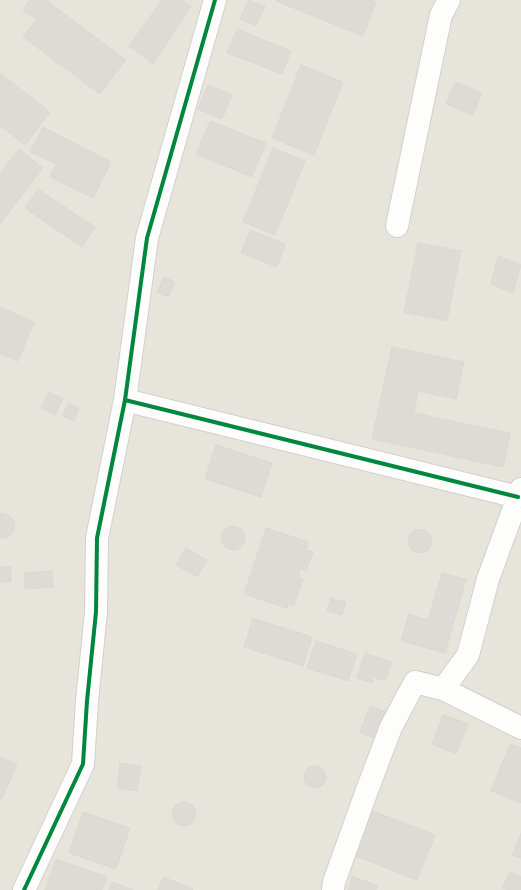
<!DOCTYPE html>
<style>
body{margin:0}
canvas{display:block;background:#f4f2ee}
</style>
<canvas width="521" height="890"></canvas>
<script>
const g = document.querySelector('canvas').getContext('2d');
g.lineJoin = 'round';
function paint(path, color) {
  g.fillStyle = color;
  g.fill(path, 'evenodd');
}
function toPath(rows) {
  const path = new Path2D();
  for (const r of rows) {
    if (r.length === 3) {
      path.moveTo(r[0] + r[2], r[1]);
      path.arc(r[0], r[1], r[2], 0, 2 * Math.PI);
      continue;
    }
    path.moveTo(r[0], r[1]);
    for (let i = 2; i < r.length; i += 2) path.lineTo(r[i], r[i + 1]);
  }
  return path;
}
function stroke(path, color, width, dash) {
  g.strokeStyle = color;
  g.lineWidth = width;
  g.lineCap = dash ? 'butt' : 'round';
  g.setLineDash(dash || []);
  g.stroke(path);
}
paint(toPath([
 [0,0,521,0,521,890,0,890]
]), '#e7e4dc');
const building = toPath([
 [30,0,46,0,126,60,100,94,23,37,36,20,23,10,30,0],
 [162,0,181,0,191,6,153,64,129,46,162,0],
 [249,0,265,6,256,26,240,19,249,0],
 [277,0,372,0,376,2,363,36,276,1,277,0],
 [237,29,291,51,282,74,227,53,237,29],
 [301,65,343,82,314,155,272,138,301,65],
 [0,73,50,112,25,145,0,126,0,73],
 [455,82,482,93,473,115,446,104,455,82],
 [208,85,232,95,222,119,198,109,208,85],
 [210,121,266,143,252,177,196,154,210,121],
 [43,127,111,162,93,198,50,177,56,164,30,152,43,127],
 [273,148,305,161,275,235,243,222,273,148],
 [19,149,43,168,0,224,0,174,19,149],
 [38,189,95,227,82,247,25,208,38,189],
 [250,230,285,244,277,267,241,253,250,230],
 [418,243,461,251,447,321,404,312,418,243],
 [498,256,521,265,513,293,491,284,498,256],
 [164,277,175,282,168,297,157,292,164,277],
 [0,307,34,322,18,361,0,354,0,307],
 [392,347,464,362,456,399,418,391,414,413,510,433,503,467,372,439,392,347],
 [49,392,63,399,55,415,41,408,49,392],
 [68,403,79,408,74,421,63,416,68,403],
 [216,445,272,463,261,497,205,479,216,445],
 [0,513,5,513,12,518,15,525,13,533,7,538,0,538,0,513],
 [233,538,12],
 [266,528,309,542,306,550,313,552,306,571,300,569,298,577,303,579,294,606,288,604,287,608,244,594,266,528],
 [420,541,12],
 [186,548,207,560,197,577,176,565,186,548],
 [0,567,11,567,11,582,0,582,0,567],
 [52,571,53,587,25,589,24,573,52,571],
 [442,573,466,579,445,653,401,641,409,614,428,620,442,573],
 [331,598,346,602,342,615,327,611,331,598],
 [253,618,312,637,303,666,244,647,253,618],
 [316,641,357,654,348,681,307,668,316,641],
 [365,653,392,662,385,681,373,677,372,683,357,678,365,653],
 [370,706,385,712,374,738,360,732,370,706],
 [443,715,468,724,456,754,432,744,443,715],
 [510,744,521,748,521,803,491,791,510,744],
 [0,757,17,764,2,799,0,798,0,757],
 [120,763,141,766,137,791,117,788,120,763],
 [315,777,11],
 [184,814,12],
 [370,810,435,835,417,880,353,855,370,810],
 [83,812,130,828,116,869,69,853,83,812],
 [521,833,521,858,512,855,521,833],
 [56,859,107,877,102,890,45,890,56,859],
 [510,872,521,877,521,890,507,890,502,888,510,872],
 [352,876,378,886,376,890,348,890,352,876],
 [163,877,193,889,192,890,158,890,163,877],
 [112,882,134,890,109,890,112,882]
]);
paint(building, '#dedbd6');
stroke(building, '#dcd9d4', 1);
const minor = toPath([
 [397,226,441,15,449,0],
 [125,400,518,497],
 [443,689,468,655,488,579,521,489],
 [24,890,83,764,87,701,96,612,97,538,125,400,147,238,215,0],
 [333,890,334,882,366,793,391,727,415,682,443,689,521,728]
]);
stroke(minor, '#d2d0cb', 24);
stroke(minor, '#fdfdfc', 22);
stroke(toPath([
 [125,400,518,497],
 [24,890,83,764,87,701,96,612,97,538,125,400,147,238,215,0]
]), '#00873e', 4);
</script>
